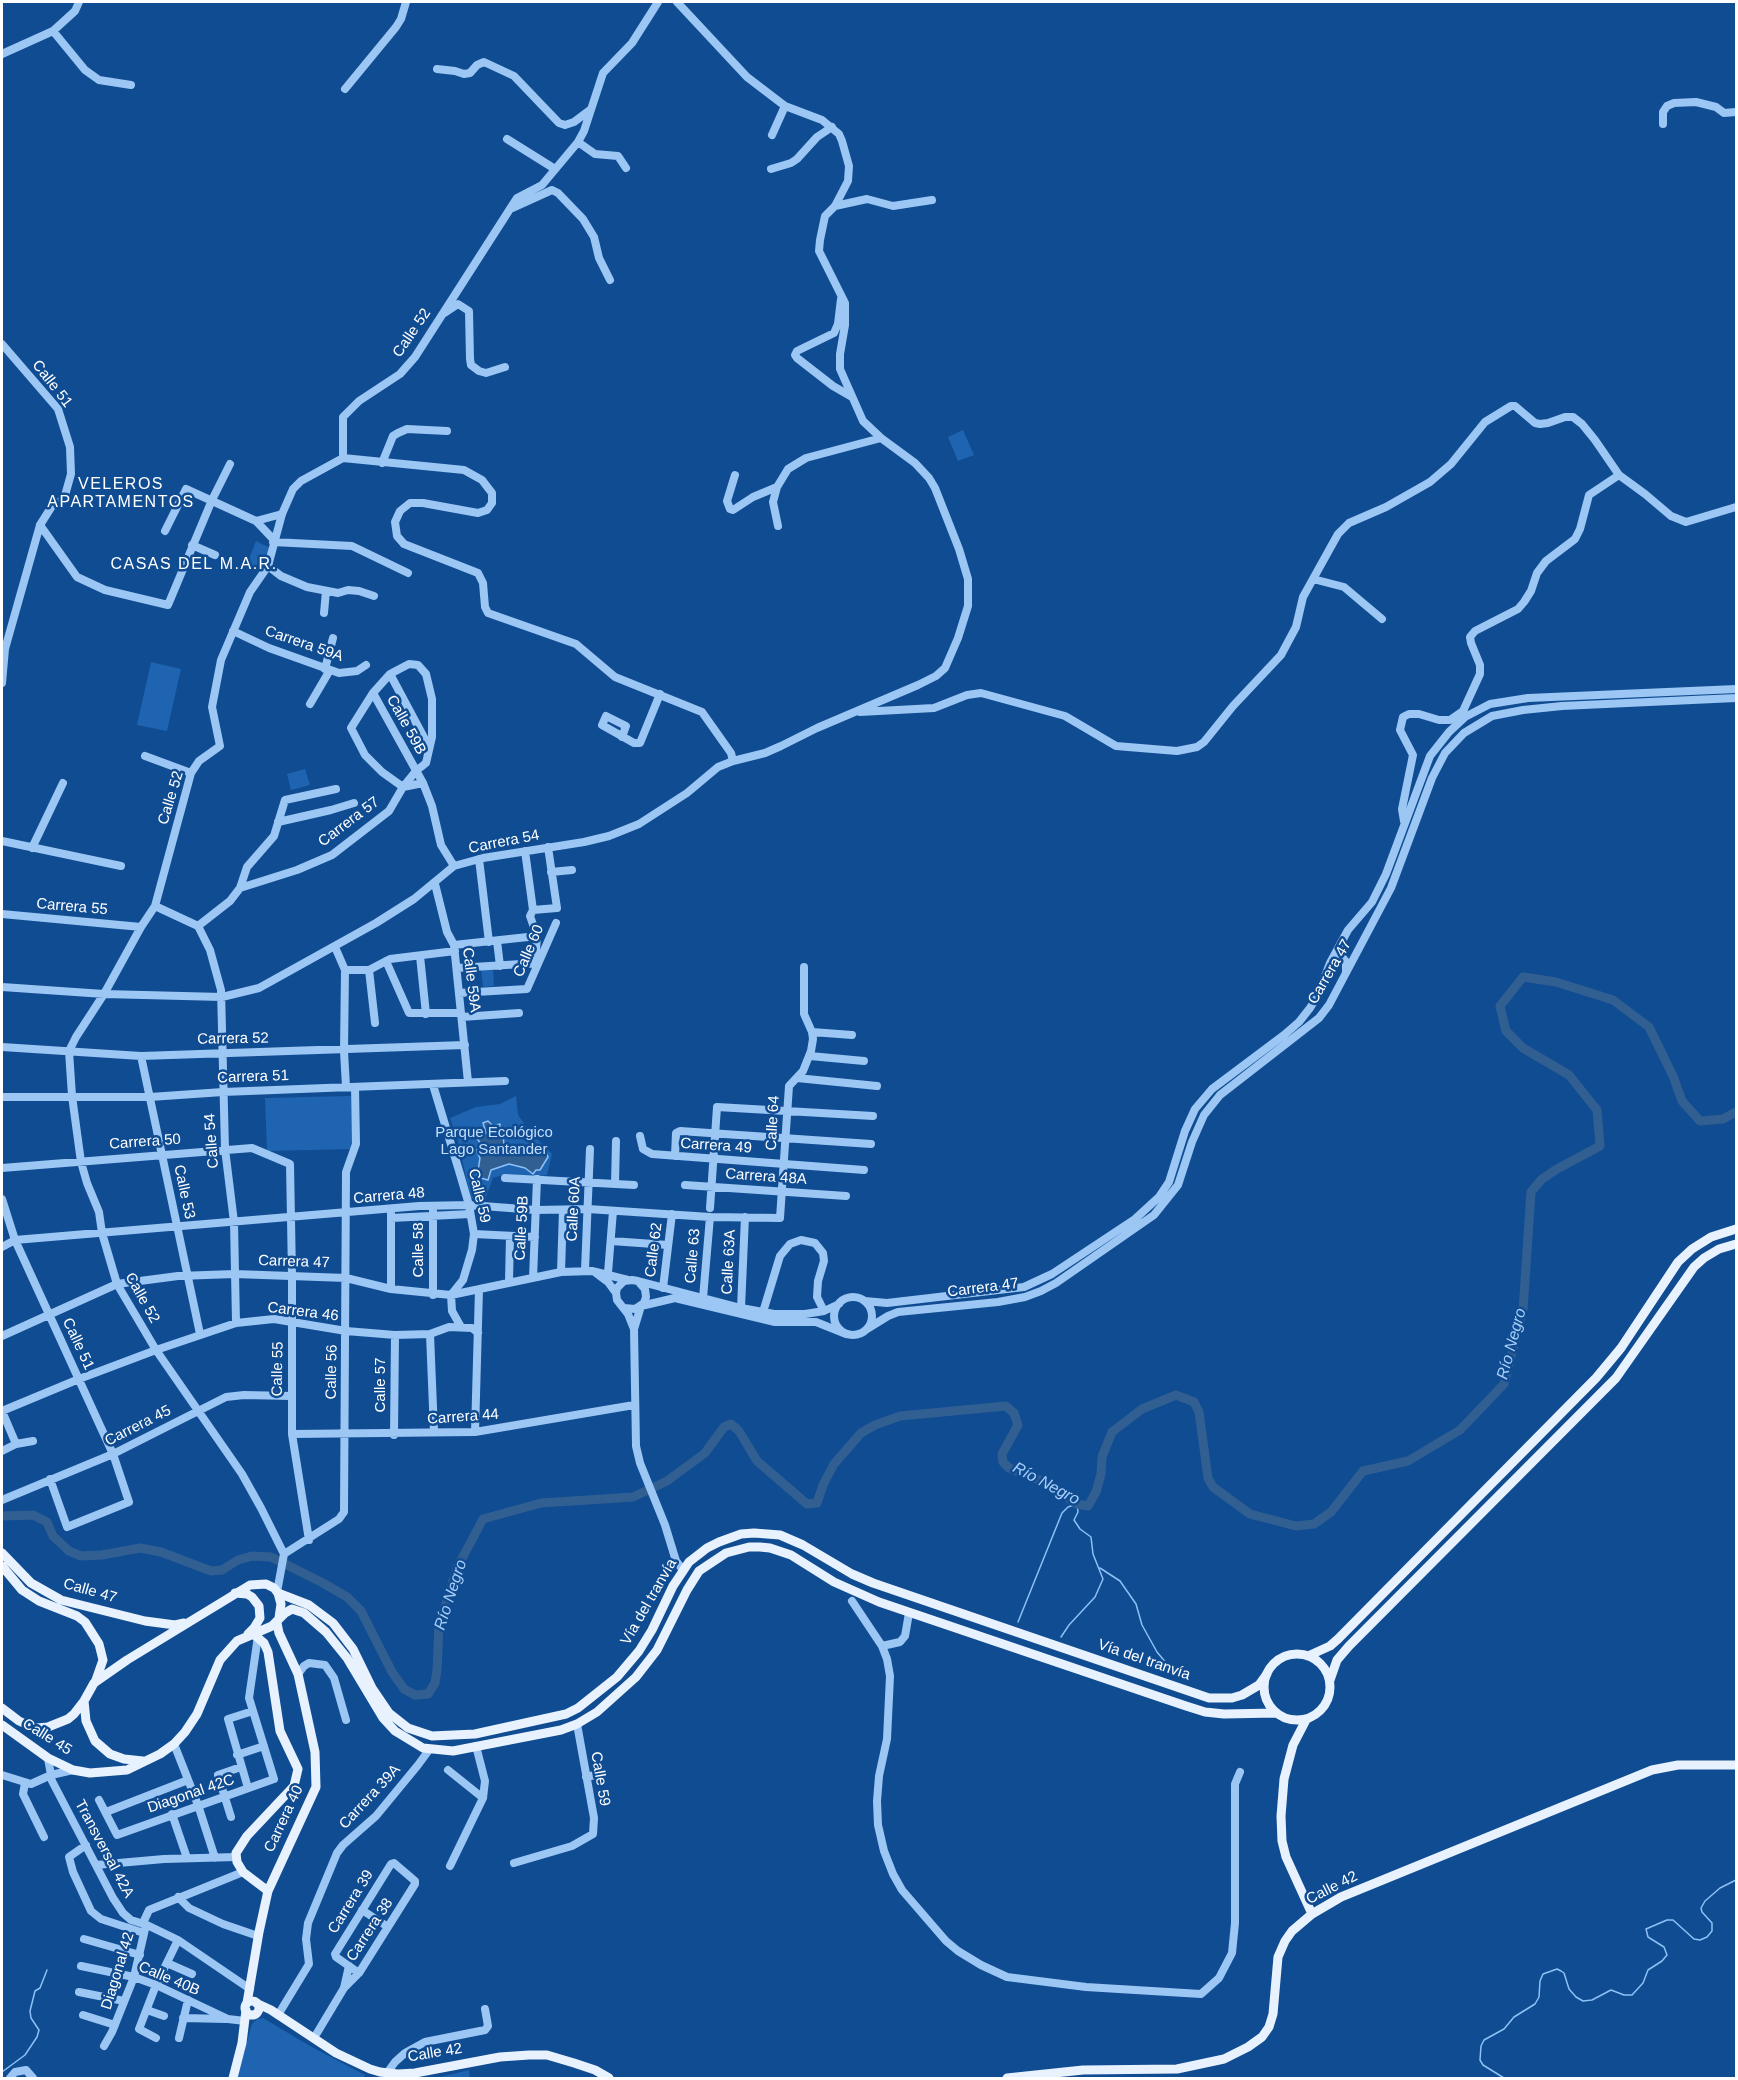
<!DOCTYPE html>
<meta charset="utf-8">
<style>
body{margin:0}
#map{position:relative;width:1738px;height:2080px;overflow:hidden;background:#104c92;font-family:Arial,sans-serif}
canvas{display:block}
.frame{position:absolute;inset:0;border:3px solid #fff;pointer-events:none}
</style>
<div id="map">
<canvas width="1738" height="2080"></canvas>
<div class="frame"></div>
</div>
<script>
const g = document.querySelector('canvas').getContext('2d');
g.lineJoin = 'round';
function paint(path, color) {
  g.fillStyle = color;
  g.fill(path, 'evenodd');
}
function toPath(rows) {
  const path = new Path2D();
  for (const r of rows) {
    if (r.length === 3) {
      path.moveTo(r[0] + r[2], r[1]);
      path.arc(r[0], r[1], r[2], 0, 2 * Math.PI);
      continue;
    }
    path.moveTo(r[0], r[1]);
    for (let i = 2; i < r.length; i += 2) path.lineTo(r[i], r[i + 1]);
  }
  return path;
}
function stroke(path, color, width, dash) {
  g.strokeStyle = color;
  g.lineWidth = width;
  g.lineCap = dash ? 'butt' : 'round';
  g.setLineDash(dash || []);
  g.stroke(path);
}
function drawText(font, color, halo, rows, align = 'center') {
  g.font = font + ' Arial,sans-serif';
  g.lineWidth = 5;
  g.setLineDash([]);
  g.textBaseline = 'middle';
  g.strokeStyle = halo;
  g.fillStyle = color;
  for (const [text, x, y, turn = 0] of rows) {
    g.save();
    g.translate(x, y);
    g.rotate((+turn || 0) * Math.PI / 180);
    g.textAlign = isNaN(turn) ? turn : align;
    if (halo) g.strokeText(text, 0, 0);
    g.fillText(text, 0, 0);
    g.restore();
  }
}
paint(toPath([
 [963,430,974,455,958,461,948,437],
 [256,541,270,548,261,570,247,564],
 [151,662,181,669,167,731,137,725],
 [305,769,310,785,291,790,287,774],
 [493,968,494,986,483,987,481,969],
 [351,1096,353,1149,267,1151,265,1098],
 [516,1096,518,1115,532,1134,552,1154,547,1175,540,1176,506,1174,493,1178,485,1200,471,1198,457,1138,450,1118,476,1107,500,1104],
 [263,2018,310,2046,365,2075,364,2078,237,2078,252,2024,257,2019],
 [469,2070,470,2078,435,2078,436,2078]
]), '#1e64b0');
const water = toPath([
 [488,1121,493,1126,500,1124,500,1136,503,1136,504,1144,512,1152,522,1148,524,1152,528,1150,529,1154,536,1154,540,1149,545,1149,548,1157,540,1170,536,1170,533,1174,525,1168,509,1164,491,1170,488,1180,477,1177,480,1158,476,1150,480,1151,482,1146,477,1138,486,1133,483,1123,488,1121]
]);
paint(water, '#325f92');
stroke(water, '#8dc1f7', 1.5);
stroke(toPath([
 [1100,1568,1120,1581,1136,1604,1142,1625,1157,1652,1167,1664,1185,1671,1187,1677],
 [1018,1622,1062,1513,1068,1507,1077,1504,1078,1512,1074,1520,1080,1529,1091,1537,1093,1554,1103,1579,1095,1597,1069,1625,1061,1637],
 [2,2072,25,2055,37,2037,39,2030,31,2018,30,2011,35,1991,40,1988,47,1970],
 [1504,2078,1483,2065,1480,2060,1481,2046,1484,2040,1504,2029,1514,2017,1535,2004,1539,1997,1540,1981,1543,1974,1557,1969,1561,1971,1564,1973,1569,1989,1576,1997,1583,2001,1592,2000,1611,1990,1624,1995,1632,1995,1643,1983,1648,1970,1662,1961,1667,1955,1664,1947,1648,1937,1646,1929,1667,1920,1673,1920,1694,1939,1700,1940,1707,1937,1712,1931,1712,1923,1702,1912,1701,1908,1705,1901,1720,1888,1736,1880]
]), '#8dc1f7', 1.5);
stroke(toPath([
 [2,1516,33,1515,47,1522,53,1536,69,1551,81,1556,102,1555,140,1548,161,1552,211,1571,222,1570,238,1560,252,1556,271,1557,323,1583,347,1597,361,1611,392,1672,404,1689,415,1695,428,1694,435,1683,437,1670,439,1626,457,1568,483,1519,541,1503,633,1497,667,1481,705,1453,724,1427,731,1424,739,1431,757,1461,807,1504,817,1503,823,1485,834,1464,861,1433,875,1425,900,1416,1006,1406,1014,1413,1018,1425,1002,1454,1003,1462,1009,1468,1042,1481,1077,1504,1088,1506,1096,1492,1101,1474,1102,1457,1112,1432,1142,1409,1176,1395,1194,1402,1199,1412,1208,1478,1213,1487,1250,1514,1296,1526,1314,1524,1331,1512,1363,1471,1408,1461,1460,1430,1504,1384,1523,1310,1531,1192,1542,1179,1557,1169,1600,1146,1597,1110,1569,1075,1523,1048,1506,1031,1500,1006,1523,977,1556,982,1613,1000,1649,1027,1673,1076,1682,1101,1700,1121,1723,1119,1736,1112]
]), '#325f92', 9);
stroke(toPath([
 [53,31,85,70,99,80,131,85],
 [2,54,53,31,75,11,79,2],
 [437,69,455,71,464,74,470,73,477,65,484,62,514,76,559,123,565,125,574,122,590,110],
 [345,89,396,27,401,19,406,2],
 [1663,124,1663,112,1667,106,1674,103,1696,102,1716,107,1724,113,1736,112],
 [772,135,785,106],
 [507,139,555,169],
 [578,142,595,154,618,156,626,168],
 [771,169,791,163,797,159,817,137,832,127],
 [835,206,867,199,893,206,932,200],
 [510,209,552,190,558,193,583,219,594,237,599,258,610,280],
 [841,299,838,324,834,333,797,351,795,355,797,358,833,386,852,397],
 [443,314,458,304,469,311,470,359,471,365,479,371,486,373,505,367],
 [2,344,58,409,70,447,71,474,64,499,52,506,40,525,5,649,2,683],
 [343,458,464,470,482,480,492,493,492,503,487,510,478,513,423,503,410,503,400,511,395,522,397,536,404,544,478,573,483,583,485,607,488,613,576,644,615,677,702,712,731,753,733,761],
 [343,458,343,417,359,401,400,374,415,357,517,198,542,185,578,142,584,131,603,73,632,43,658,2],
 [382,463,393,436,398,433,407,429,447,431],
 [735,475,727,501,730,509,733,510,753,497,777,487],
 [256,521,282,514],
 [40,525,77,577,105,590,168,605,212,500,230,464],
 [778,526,773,502,777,487,788,469,806,458,881,438],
 [165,531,186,489,256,521,274,540],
 [273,542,352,546,408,573],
 [192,545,215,555],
 [268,566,281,576,307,587,338,593,348,590,359,591,374,596],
 [1313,579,1344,587,1382,619],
 [324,613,326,591],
 [233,631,269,648,339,673,357,671,366,665],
 [325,669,333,638],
 [390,674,429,747],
 [373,693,423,783,432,806,441,845,454,866],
 [310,704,330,670],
 [860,712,934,708,967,695,981,693,1065,716,1116,746,1177,751,1197,747,1204,742,1233,706,1281,655,1296,627,1303,597,1338,534,1349,523,1386,507,1430,482,1451,464,1485,422,1511,406,1515,406,1535,423,1540,424,1548,423,1565,417,1573,417,1582,424,1595,440,1619,475,1645,494,1671,516,1686,522,1736,507],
 [622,737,626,726,606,716,602,725,634,743,640,743,660,694],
 [145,756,191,773],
 [1404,821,1402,809,1413,755,1400,730,1403,717,1409,714,1419,714,1439,720,1450,720,1463,711,1480,674,1480,665,1471,643,1470,637,1475,631,1518,609,1524,602,1531,591,1537,573,1546,561,1575,539,1580,529,1589,495,1619,475],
 [278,822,331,810,354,803],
 [2,841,121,866],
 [32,848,63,783],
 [525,851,533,910,530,916,537,936,535,963],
 [479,859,489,942],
 [551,872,572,870],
 [435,884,447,932,454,945,468,1082],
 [240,888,247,867,274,836,285,800,336,789],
 [155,906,198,926],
 [533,910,557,908,548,847],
 [2,914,141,927],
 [198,926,230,901,240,888,297,870,332,855,389,811,403,787,416,771,426,763,432,737,432,699,426,674,418,665,409,664,390,674,373,693,351,728,365,755,382,772,403,787,423,783],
 [198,926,210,950,221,990,225,1149,234,1222,236,1323],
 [497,941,500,966],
 [454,945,537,936],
 [335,947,345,970,344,1051,346,1087],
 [420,956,426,1014],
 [386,961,409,1013,461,1013],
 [1332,962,1339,958,1343,958,1346,962,1346,972],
 [457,968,538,963],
 [345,970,369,970,390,959,455,951],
 [369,970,375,1023],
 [2,987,104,994,222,997,259,988,376,923,414,899,454,866,483,858,584,842,609,836,639,824,687,793,718,767,733,761,765,753,781,746,817,728,918,685,936,676,945,668,958,638,968,606,968,579,959,549,935,488,929,478,915,463,881,438,863,421,840,369,840,354,845,325,845,303,819,251,820,240,825,216,835,206,848,181,849,166,842,141,839,134,822,120,785,106,747,77,677,2],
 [459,993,527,989,556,923],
 [462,1017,519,1013],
 [812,1032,852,1035],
 [2,1047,141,1056,465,1045],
 [141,1056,200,1334],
 [810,1056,864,1061],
 [797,1078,877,1086],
 [433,1085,460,1174,469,1205,474,1234,472,1250,463,1280,451,1295,452,1311,461,1327],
 [2,1097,150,1097,223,1092,505,1081],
 [640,1136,643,1149,652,1154,864,1170],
 [675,1156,676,1133,680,1131,871,1144],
 [2,1168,252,1148,290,1164,292,1275,292,1434,309,1540],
 [505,1178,634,1185],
 [615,1184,616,1141],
 [685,1185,846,1196],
 [2,1199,15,1240,113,1454,129,1502,67,1527,50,1479],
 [710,1208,717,1107,873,1116],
 [391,1209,391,1289],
 [391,1218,470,1214],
 [474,1234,535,1237],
 [611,1241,668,1245],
 [2,1247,15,1240,419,1206,469,1205,536,1210,588,1209,710,1217,780,1218,789,1086,803,1071,811,1051,813,1039,812,1032,804,1014,804,967],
 [585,1270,590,1149],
 [561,1272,563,1210],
 [596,1273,608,1282,616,1293],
 [608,1273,613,1211],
 [533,1278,537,1179],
 [638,1281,741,1308,774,1314,805,1314,824,1311,839,1304],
 [509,1282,510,1236],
 [663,1288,672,1214],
 [433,1295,433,1206],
 [853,1316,19],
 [703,1298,710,1217],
 [865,1301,887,1303,1024,1287,1052,1274,1135,1219,1159,1197,1169,1182,1185,1131,1195,1109,1212,1089,1284,1035,1299,1022,1310,1008,1318,995,1330,963,1348,930,1372,902,1386,874,1430,756,1449,732,1465,717,1490,704,1528,698,1736,689],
 [624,1308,635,1309,644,1303,646,1297,645,1289,638,1281,632,1280,624,1281,617,1288,616,1293,617,1300,628,1314,634,1329],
 [741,1308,745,1217],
 [763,1312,780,1256,790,1244,801,1240,815,1243,823,1253,824,1261,818,1281,817,1297,824,1311],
 [867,1329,888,1316,898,1312,998,1302,1025,1297,1041,1291,1056,1283,1154,1215,1178,1185,1192,1142,1204,1115,1220,1095,1319,1018,1329,1005,1391,888,1432,778,1445,753,1464,733,1492,716,1523,710,1562,706,1736,698],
 [430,1334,434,1432],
 [2,1336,117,1284,178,1276,235,1274,346,1278,391,1289,451,1295,561,1272,592,1271,628,1280],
 [475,1432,479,1289],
 [292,1434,475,1432,634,1405],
 [394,1435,395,1335],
 [16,1444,2,1411,79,1379,156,1350,236,1323,274,1319,346,1331,395,1335,430,1334,449,1327,472,1328,478,1333],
 [2,1451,16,1444,33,1441],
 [2,1500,113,1454,226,1397,244,1395,291,1396],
 [284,1554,261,1508,242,1474,156,1350,117,1284,102,1233,99,1212,87,1183,81,1162,72,1096,69,1051,76,1037,104,994,141,927,155,906,191,773,199,761,220,746,212,707,221,660,250,592,268,566,282,514,293,489,301,481,343,458],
 [284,1554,339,1519,344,1512,346,1172,356,1144,355,1087],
 [683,1570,676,1561,665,1525,640,1463,636,1446,634,1329,641,1306,675,1298,775,1322,816,1322,846,1334],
 [277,1592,284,1554],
 [852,1601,882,1646,887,1659,890,1676,887,1739,879,1776,877,1801,878,1825,884,1851,893,1874,902,1890,946,1941,958,1951,981,1965,1007,1977,1086,1987,1201,1994,1219,1978,1232,1953,1235,1923,1235,1784,1240,1772],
 [882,1646,900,1642,905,1636,909,1613],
 [298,1674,304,1666,309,1663,325,1665,334,1678,346,1720],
 [174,1744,198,1805,215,1858],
 [237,1755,264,1746],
 [48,1758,52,1781,113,1898,123,1913,131,1920,147,1925,178,1940,250,1989],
 [448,1770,483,1798],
 [2,1775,31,1784,51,1775,73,1770],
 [586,1777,604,1773],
 [25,1783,23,1794,44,1837],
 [248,1788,228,1719,253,1711],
 [99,1800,117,1835,274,1779,249,1698,258,1636],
 [106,1812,188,1780],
 [172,1814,187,1858],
 [231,1817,218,1775,241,1767],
 [86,1845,69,1857,73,1872,91,1911,101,1919,144,1933],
 [514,1863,572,1846,593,1834,594,1818,577,1724],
 [96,1865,164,1859,236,1857],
 [450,1866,483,1798,485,1781,476,1746],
 [178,1897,189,1908,223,1924,258,1936],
 [362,1910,388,1927],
 [143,1923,149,1910,243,1872],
 [84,1939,140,1955],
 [167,1963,192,1974],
 [81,1966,134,1977,156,1985,228,2019,245,2021],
 [344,1988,349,1966],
 [79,1992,124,2001],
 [147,2010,164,2016],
 [83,2015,115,2025],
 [278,2015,309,1964,306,1939,308,1923,337,1853,343,1845,376,1816,418,1765,429,1750],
 [183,2018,226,2019],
 [156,2038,139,2029,156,1985,178,1940],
 [179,2038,188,2000],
 [314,2038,344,1988,359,1973,415,1884,415,1881,394,1863,391,1864,335,1954,336,1957,359,1973],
 [104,2046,112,2032,134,1977,145,1929],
 [387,2073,395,2062,405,2053,425,2042,485,2030,488,2026,485,2009],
 [10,2078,15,2072,26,2070,33,2078]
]), '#9cc6f3', 8);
stroke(toPath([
 [2,1553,31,1583,61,1600,145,1621,175,1625,184,1623],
 [2,1566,22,1590,39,1601,77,1616,85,1622,99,1644,103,1660,96,1680],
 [235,1593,247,1594,252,1597,259,1606,260,1618,254,1628,248,1634],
 [278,1593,309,1605,333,1623,353,1649,372,1688,389,1713,408,1728,432,1736,475,1734,566,1714,578,1708,617,1677,639,1651,652,1630,673,1586,689,1562,707,1548,719,1542,741,1534,754,1533,780,1535,803,1545,852,1574,873,1583,1209,1698,1232,1698,1242,1695,1259,1685,1267,1674],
 [252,1633,264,1643,268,1652,280,1731,298,1769,294,1786,247,1836,236,1853,237,1862,243,1872,268,1891],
 [1297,1687,33],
 [1308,1656,1330,1646,1338,1639,1596,1378,1621,1348,1678,1262,1692,1249,1711,1237,1736,1229],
 [1330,1680,1337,1660,1349,1646,1616,1378,1694,1267,1704,1258,1719,1249,1736,1244],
 [2,1708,19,1721,28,1725,37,1728,48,1727,68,1719,74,1714,84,1701],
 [1306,1720,1293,1745,1284,1779,1281,1816,1282,1841,1286,1857,1312,1914],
 [2,1725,48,1758,73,1770,90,1773,127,1770,160,1754,174,1744,185,1732,197,1714,220,1660,237,1641,272,1626,285,1613,292,1609,304,1613,326,1632,347,1658,383,1718,395,1731,423,1748,453,1751,561,1730,577,1724,597,1712,636,1677,657,1650,687,1590,699,1571,726,1553,749,1547,760,1547,770,1548,791,1555,834,1582,879,1602,1186,1706,1205,1712,1224,1714,1276,1713],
 [143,1761,124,1759,110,1754,95,1741,86,1721,84,1701,94,1683,127,1660,250,1585,266,1584,274,1588,278,1593,281,1604,279,1618],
 [252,2008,7],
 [247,2003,259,1932,268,1891,316,1787,315,1752,298,1674,279,1633,277,1623],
 [256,2003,271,2010,336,2053,370,2069,380,2072,398,2074,415,2073,500,2057,529,2055,547,2055,574,2063,595,2070,609,2078],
 [233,2078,242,2043,246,2010],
 [1007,2078,1083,2070,1177,2069,1224,2059,1248,2047,1262,2037,1269,2027,1273,2014,1278,1957,1285,1941,1292,1931,1312,1914,1341,1897,1652,1770,1678,1765,1736,1765]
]), '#e8f2ff', 9);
drawText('15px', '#fff', '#104c92', [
 ["Calle 52",412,333,-56],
 ["Calle 51",52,384,52],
 ["Carrera 59A",304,644,19],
 ["Calle 59B",406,725,61],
 ["Calle 52",171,798,-73],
 ["Carrera 57",349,822,-37],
 ["Carrera 54",504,842,-11],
 ["Carrera 55",72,907,5],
 ["Calle 60",529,951,-67],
 ["Carrera 47",1330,972,-60],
 ["Calle 59A",471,980,83],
 ["Carrera 52",233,1039,-1],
 ["Carrera 51",253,1077,-2],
 ["Calle 64",773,1123,-87],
 ["Calle 54",212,1141,-94],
 ["Carrera 50",145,1142,-4],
 ["Carrera 49",716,1146,4],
 ["Carrera 48A",766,1177,4],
 ["Calle 53",184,1192,78],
 ["Carrera 48",389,1196,-5],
 ["Calle 59",479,1196,77],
 ["Calle 60A",574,1209,-87],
 ["Calle 59B",522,1228,-87],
 ["Calle 58",419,1250,-90],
 ["Calle 62",654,1250,-83],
 ["Calle 63",693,1256,-85],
 ["Carrera 47",294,1262,2],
 ["Calle 63A",729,1262,-87],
 ["Carrera 47",983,1288,-7],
 ["Calle 52",142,1298,61],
 ["Carrera 46",303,1312,7],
 ["Calle 51",78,1344,65],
 ["Calle 55",278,1369,-89],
 ["Calle 56",332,1372,-89],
 ["Calle 57",381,1385,-90],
 ["Carrera 44",463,1417,-4],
 ["Carrera 45",138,1426,-27],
 ["Calle 47",90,1591,16],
 ["Vía del tranvía",649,1602,-60],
 ["Vía del tranvía",1144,1660,19],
 ["Calle 45",47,1737,32],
 ["Calle 59",600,1779,80],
 ["Diagonal 42C",191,1794,-19],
 ["Carrera 39A",370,1797,-47],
 ["Carrera 40",284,1819,-65],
 ["Transversal 42A",104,1849,62],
 ["Calle 42",1332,1888,-27],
 ["Carrera 39",351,1902,-58],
 ["Carrera 38",370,1930,-57],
 ["Diagonal 42",118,1971,-73],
 ["Calle 40B",169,1979,23],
 ["Calle 42",435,2053,-9]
]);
drawText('15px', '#c4dffe', '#104c92', [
 ["Parque Ecológico",494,1133],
 ["Lago Santander",494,1150]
]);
g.letterSpacing = '1.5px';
drawText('16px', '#fff', '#104c92', [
 ["VELEROS",121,485],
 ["APARTAMENTOS",121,503],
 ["CASAS DEL M.A.R.",194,565]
]);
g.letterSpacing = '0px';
drawText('italic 16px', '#a8d0fa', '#104c92', [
 ["Río Negro",1512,1344,-75],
 ["Río Negro",1046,1484,28],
 ["Río Negro",451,1595,-72]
]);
</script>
